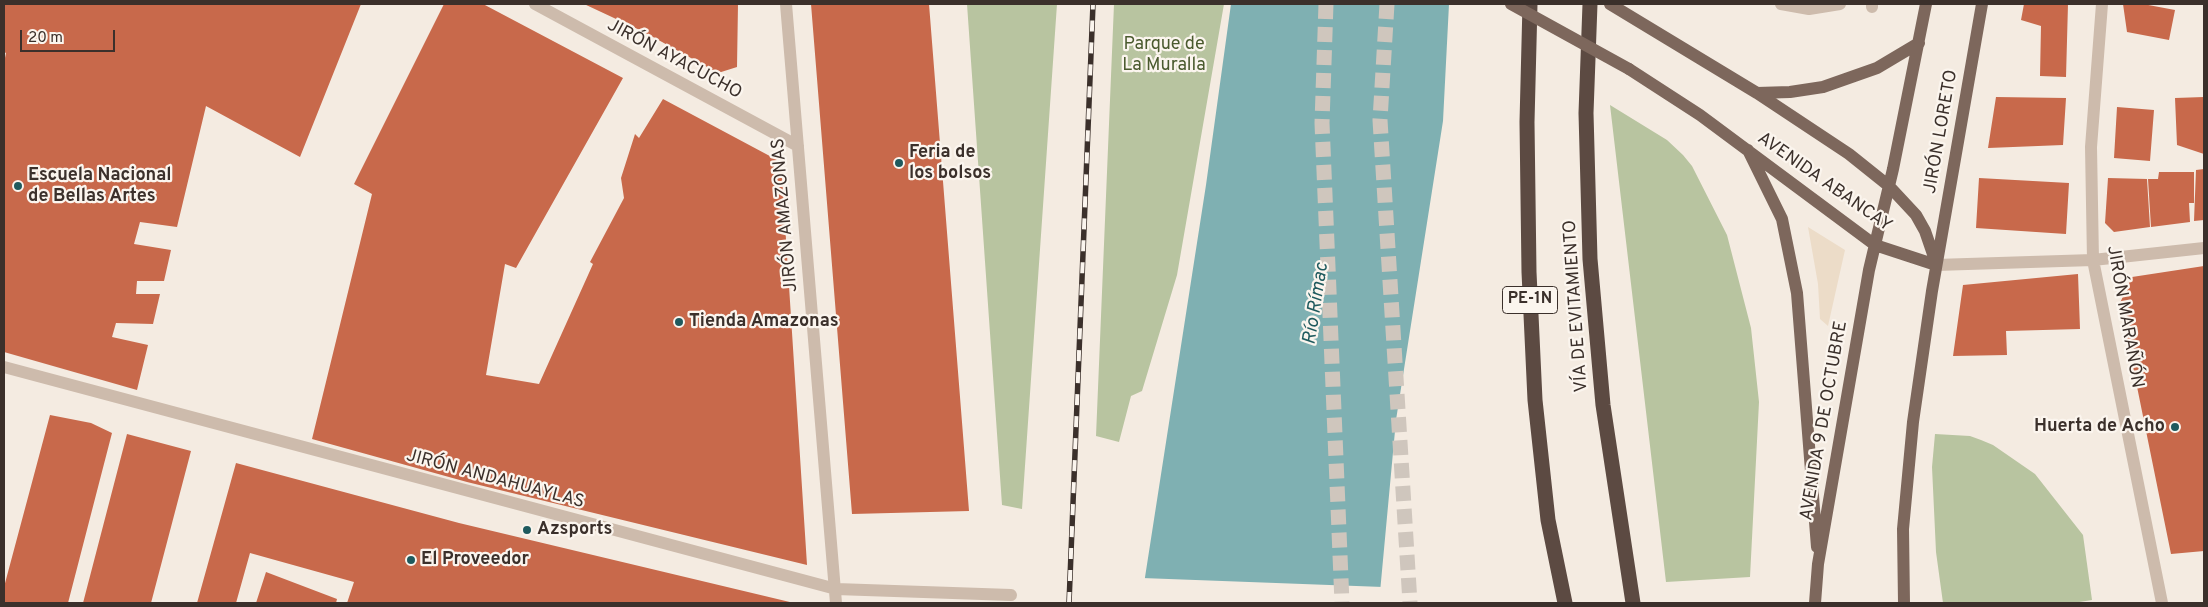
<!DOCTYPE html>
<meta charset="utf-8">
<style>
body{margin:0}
#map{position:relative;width:2208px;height:607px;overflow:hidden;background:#f4ebe1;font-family:Overpass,sans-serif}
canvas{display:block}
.frame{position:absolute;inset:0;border:5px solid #3b302b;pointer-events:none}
.scale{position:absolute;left:20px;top:30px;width:95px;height:22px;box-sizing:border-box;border:2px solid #3b302b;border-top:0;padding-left:6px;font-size:15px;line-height:18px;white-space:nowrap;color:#3b302b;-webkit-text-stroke:4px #fbf5ee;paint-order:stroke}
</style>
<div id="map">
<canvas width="2208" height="607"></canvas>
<div class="frame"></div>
<div class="scale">20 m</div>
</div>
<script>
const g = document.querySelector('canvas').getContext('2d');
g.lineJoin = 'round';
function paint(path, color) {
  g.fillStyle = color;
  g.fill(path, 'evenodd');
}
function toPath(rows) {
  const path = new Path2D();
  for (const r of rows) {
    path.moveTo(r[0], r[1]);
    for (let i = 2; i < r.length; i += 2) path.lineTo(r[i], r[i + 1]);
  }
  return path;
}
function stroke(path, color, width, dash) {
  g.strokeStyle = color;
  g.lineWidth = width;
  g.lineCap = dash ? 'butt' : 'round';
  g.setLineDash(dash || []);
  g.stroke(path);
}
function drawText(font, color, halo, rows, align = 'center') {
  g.font = font + ' Overpass,sans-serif';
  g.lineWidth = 4.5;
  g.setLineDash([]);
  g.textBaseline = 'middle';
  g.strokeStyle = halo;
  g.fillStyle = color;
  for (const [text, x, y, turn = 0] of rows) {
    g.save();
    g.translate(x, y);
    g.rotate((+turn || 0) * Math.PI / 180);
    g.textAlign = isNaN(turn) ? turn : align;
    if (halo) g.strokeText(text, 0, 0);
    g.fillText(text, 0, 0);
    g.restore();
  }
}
paint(toPath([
 [967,4,1057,4,1022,509,1002,505],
 [1114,4,1224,4,1177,275,1142,391,1131,396,1119,442,1096,436],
 [1610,105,1667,140,1683,155,1692,166,1727,235,1751,328,1759,402,1750,577,1666,582],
 [1935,434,1970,436,1981,440,1993,445,2035,474,2083,535,2092,600,2073,603,1943,603,1936,552,1932,467]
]), '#b8c4a0');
paint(toPath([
 [1808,227,1845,250,1828,326,1820,319,1818,284]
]), '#ecdcc8');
paint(toPath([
 [1231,4,1449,4,1443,121,1396,420,1379,603,1141,603,1206,185]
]), '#7fb0b2');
paint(toPath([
 [1142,578,1383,587,1382,603,1138,603]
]), '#f4ebe1');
paint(toPath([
 [4,4,361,4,300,157,206,106,177,227,140,222,134,244,171,250,164,281,137,281,136,294,160,294,153,324,116,323,112,337,148,345,137,390,4,352,4,63,6,53,4,52],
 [444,4,483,4,623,78,516,268,505,264,486,375,539,384,593,264,590,262,624,198,621,178,635,134,639,138,663,99,781,162,807,565,467,482,312,439,372,194,354,184],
 [584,4,738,4,737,67,718,73,644,32],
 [811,4,929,4,969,511,852,514],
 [2024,4,2068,4,2066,77,2040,76,2041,26,2021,20],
 [2123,4,2143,4,2175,10,2169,40,2127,32],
 [1996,97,2066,98,2063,145,1988,148],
 [2204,97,2204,154,2177,145,2175,98],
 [2117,107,2154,110,2150,161,2114,158],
 [2204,169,2204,220,2194,221,2196,170],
 [2159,172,2194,172,2194,203,2189,203,2190,222,2151,227,2148,179,2158,179],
 [1979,178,2069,183,2066,234,1976,228],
 [2108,178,2147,179,2150,227,2114,232,2105,223],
 [2204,266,2204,551,2171,554,2120,303,2132,277],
 [2078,274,2080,329,2006,331,2007,355,1953,356,1963,285],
 [50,415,91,423,112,433,68,603,4,603,4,587],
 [127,434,191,451,151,603,83,603],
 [236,463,459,523,794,603,347,603,354,582,250,553,236,603,197,603],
 [266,572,337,599,336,603,256,603]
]), '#c8694b');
stroke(toPath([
 [1326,4,1322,123,1342,603],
 [1387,4,1380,120,1410,603]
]), '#cfc6bd', 15, [15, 8]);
stroke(toPath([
 [535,4,798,146],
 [786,4,836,603],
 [1781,4,1809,9,1840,4],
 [2102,4,2091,147,2093,260,2162,603],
 [1872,7,1872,4],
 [1936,265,2093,260,2204,248],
 [4,367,836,589,1011,595]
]), '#cdbbac', 12);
stroke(toPath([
 [1610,4,1757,93,1849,154,1889,186,1916,215,1925,231,1935,260],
 [1629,69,1700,115,1875,245,1936,265],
 [1757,93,1790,92,1823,87,1877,68,1919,43],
 [1748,150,1782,219,1797,293,1817,547],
 [1815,603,1818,564,1869,270,1893,169,1926,4],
 [1904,603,1903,529,1913,422,1932,291,1982,4]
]), '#7d675c', 12);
stroke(toPath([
 [1530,4,1527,122,1529,272,1535,400,1548,520,1565,603],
 [1590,4,1586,113,1590,259,1603,405,1633,603]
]), '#5c4a42', 15);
const rail = toPath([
 [1069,603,1093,4]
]);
stroke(rail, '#3b302b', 5.5);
stroke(rail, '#fbf5ee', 4, [11]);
stroke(toPath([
 [1511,4,1629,69]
]), '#7d675c', 12);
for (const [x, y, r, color] of [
 [899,163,5,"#1f5a5e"],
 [18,186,5,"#1f5a5e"],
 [679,322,5,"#1f5a5e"],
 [2175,427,5,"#1f5a5e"],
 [527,530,5,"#1f5a5e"],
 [411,560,5,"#1f5a5e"]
]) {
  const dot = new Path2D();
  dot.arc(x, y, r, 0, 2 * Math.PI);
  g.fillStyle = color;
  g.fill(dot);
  stroke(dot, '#fbf5ee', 2);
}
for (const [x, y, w] of [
 [1530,300,55]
]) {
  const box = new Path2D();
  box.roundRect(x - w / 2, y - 13.5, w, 27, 4);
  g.fillStyle = '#fbf5ee';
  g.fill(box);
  stroke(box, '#3b302b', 1);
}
drawText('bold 16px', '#3b302b', null, [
 ["PE-1N",1530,300]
]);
drawText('18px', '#4a5a2e', '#fbf5ee', [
 ["Parque de",1164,45],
 ["La Muralla",1164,66]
]);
drawText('18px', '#3b302b', '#fbf5ee', [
 ["JIRÓN AYACUCHO",674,60,28],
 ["JIRÓN LORETO",1942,132,-80],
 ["AVENIDA ABANCAY",1824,183,35],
 ["JIRÓN AMAZONAS",786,215,-95],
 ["VÍA DE EVITAMIENTO",1577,306,-94],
 ["JIRÓN MARAÑÓN",2124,317,80],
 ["AVENIDA 9 DE OCTUBRE",1825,421,-80],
 ["JIRÓN ANDAHUAYLAS",495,480,15]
]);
drawText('bold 18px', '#3b302b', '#fbf5ee', [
 ["Feria de",909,153],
 ["los bolsos",909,174],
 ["Escuela Nacional",28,176],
 ["de Bellas Artes",28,197],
 ["Tienda Amazonas",689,322],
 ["Huerta de Acho",2165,427,"right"],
 ["Azsports",537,530],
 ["El Proveedor",421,560]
], 'left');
drawText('italic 19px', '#1f5a5e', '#fbf5ee', [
 ["Río Rímac",1317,304,-81]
]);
</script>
